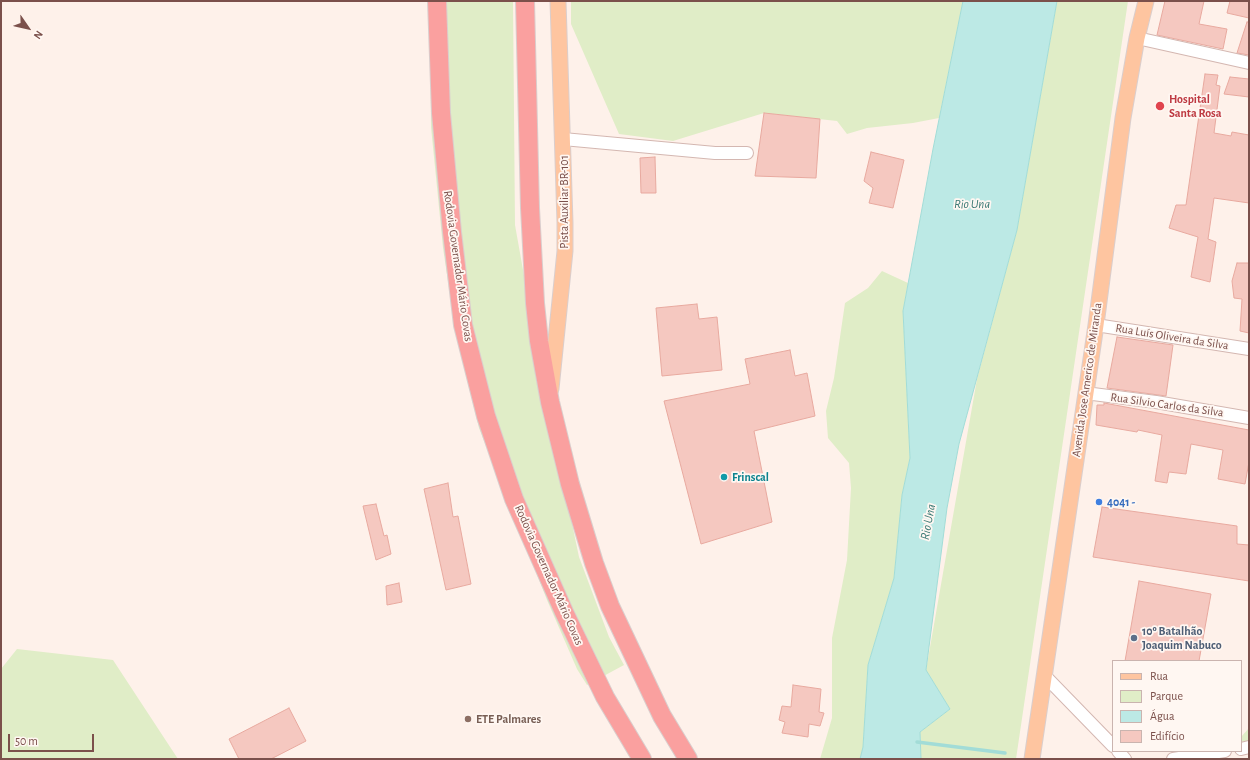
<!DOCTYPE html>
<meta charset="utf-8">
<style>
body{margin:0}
#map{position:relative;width:1250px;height:760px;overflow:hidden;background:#fef1ea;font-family:"Alegreya Sans",sans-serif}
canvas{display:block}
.frame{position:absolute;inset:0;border:2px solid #7b504b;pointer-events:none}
.legend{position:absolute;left:1112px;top:660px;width:130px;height:92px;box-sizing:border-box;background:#fff7f2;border:1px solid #cab4af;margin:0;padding:5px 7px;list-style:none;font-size:12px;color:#7b504b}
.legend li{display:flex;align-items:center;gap:8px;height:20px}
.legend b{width:20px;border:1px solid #cab4af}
.north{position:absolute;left:8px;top:8px;width:40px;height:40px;-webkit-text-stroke:3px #fff7f2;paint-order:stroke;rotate:124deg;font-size:11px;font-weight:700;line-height:16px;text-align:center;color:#7b504b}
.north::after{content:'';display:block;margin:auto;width:14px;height:18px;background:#7b504b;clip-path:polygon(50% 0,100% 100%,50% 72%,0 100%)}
.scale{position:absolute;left:8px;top:734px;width:86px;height:18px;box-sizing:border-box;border:2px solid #7b504b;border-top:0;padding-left:5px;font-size:12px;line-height:14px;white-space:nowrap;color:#7b504b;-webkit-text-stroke:3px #fff7f2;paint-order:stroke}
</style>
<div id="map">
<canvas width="1250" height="760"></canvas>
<div class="frame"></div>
<ul class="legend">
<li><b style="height:5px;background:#fec5a0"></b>Rua</li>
<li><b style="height:11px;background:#e0edc7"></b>Parque</li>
<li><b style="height:11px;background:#bce9e5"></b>Água</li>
<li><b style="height:11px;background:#f5c8c0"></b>Edifício</li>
</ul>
<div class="north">N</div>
<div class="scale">50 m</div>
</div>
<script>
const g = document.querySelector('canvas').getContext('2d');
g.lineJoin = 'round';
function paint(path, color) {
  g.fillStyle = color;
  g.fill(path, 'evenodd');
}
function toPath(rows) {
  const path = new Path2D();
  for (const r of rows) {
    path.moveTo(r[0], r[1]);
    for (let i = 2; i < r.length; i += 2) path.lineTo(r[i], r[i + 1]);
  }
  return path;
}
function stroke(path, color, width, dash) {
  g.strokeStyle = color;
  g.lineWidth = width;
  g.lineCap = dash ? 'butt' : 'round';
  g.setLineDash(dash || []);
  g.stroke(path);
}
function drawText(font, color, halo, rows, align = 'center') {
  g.font = font + ' "Alegreya Sans",sans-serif';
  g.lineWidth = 3.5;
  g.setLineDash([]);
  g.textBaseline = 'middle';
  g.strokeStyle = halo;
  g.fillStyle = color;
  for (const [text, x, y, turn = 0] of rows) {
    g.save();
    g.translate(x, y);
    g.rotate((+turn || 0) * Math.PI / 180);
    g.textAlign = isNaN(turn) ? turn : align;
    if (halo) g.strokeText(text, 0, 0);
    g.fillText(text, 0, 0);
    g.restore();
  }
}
paint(toPath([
 [430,1,513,1,515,225,530,309,536,379,563,481,579,557,609,637,624,665,587,685,577,669,547,600,479,428,456,335,443,248,431,127],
 [571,1,963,1,939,118,913,123,867,128,847,134,837,121,764,113,673,141,619,134,571,24],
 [1057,1,1128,1,1016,759,921,759,920,732,950,709,926,670,977,379,1017,230],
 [882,271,908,283,903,311,910,458,902,495,894,578,868,665,863,747,860,759,820,759,832,718,832,638,847,560,851,488,849,463,828,438,826,411,834,378,845,303,868,288],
 [17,649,113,660,178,759,1,759,1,669],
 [1249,728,1249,741,1241,742,1241,737]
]), '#e0edc7');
const water = toPath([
 [963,1,1057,1,1017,230,959,444,947,508,926,670,950,709,920,732,921,759,860,759,863,747,868,665,894,578,902,495,910,458,903,311,933,149,963,1]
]);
paint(water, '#bce9e5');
stroke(water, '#a2dcd7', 1);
stroke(toPath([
 [917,742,1005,753]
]), '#a2dcd7', 3.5);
const building = toPath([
 [1165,1,1204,1,1199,24,1227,29,1223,49,1157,35,1165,1],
 [1230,1,1249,1,1249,18,1227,13,1230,1],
 [1247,22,1249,22,1249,55,1237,53,1247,22],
 [1205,74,1218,75,1216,85,1220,86,1214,133,1231,136,1232,132,1249,135,1249,203,1214,198,1208,239,1216,242,1210,282,1191,277,1198,237,1169,228,1176,205,1186,205,1205,74],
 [1230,77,1249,79,1249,97,1224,94,1230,77],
 [764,113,820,119,816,178,755,176,764,113],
 [871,152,904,160,893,208,869,203,873,188,864,181,871,152],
 [655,157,656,193,641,193,640,158,655,157],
 [1237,263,1249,263,1249,333,1240,331,1242,299,1234,298,1232,281,1237,263],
 [697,304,699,319,717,317,722,370,662,376,656,308,697,304],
 [1117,337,1173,345,1166,396,1107,388,1117,337],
 [790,350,795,376,807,373,815,416,754,431,772,522,701,544,664,401,750,384,745,359,790,350],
 [1104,403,1249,430,1249,462,1245,484,1218,479,1223,450,1191,444,1186,474,1169,472,1167,483,1155,481,1162,435,1138,430,1137,432,1096,425,1097,405,1104,405,1104,403],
 [448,483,453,517,458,516,471,584,446,590,424,489,448,483],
 [376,504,384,536,387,535,391,554,376,560,363,506,376,504],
 [1102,507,1237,526,1237,544,1249,545,1249,581,1093,557,1102,507],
 [1139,581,1211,594,1199,661,1125,661,1139,581],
 [399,583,402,602,387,605,386,586,399,583],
 [793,685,821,689,819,712,824,713,820,726,809,724,808,737,782,733,785,722,779,720,782,706,791,707,793,685],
 [289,708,306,741,271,759,239,759,229,739,289,708]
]);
paint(building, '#f5c8c0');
stroke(building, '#e8a99f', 1);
const minor = toPath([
 [1137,38,1249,63],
 [563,139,715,153,747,153],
 [1096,325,1249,349],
 [1085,393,1156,402,1249,418],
 [1044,675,1113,746],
 [1241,749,1249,747],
 [1118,751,1125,759],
 [1173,759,1225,751]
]);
const major = toPath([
 [551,389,565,251,565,223,558,1],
 [1032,759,1096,325,1123,118,1137,38,1146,1]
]);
const highway = toPath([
 [437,1,441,113,452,232,463,325,486,416,514,499,564,612,605,697,642,759],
 [525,1,530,208,535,303,539,341,550,402,570,484,594,563,610,606,662,716,688,759]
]);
stroke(minor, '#d4b7b1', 14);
stroke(major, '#dacecd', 17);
stroke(highway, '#dacecd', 20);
stroke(minor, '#fff', 12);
stroke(major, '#fec5a0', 15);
stroke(highway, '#faa09f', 18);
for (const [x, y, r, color] of [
 [1160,106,5,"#e0444e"],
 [724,477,4,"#0f9aa8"],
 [1099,502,4,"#3f7fe0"],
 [1134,638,4,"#5c6f8a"],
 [468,719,4,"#8d6e63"]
]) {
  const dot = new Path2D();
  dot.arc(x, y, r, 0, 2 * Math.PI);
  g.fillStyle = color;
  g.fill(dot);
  stroke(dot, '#fff7f2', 1.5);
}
drawText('bold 12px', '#be3a42', '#fff7f2', [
 ["Hospital",1169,99],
 ["Santa Rosa",1169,113]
], 'left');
drawText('12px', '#7b504b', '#fff7f2', [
 ["Pista Auxiliar BR-101",564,202,-90],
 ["Rodovia Governador Mário Covas",458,266,82],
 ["Rua Luís Oliveira da Silva",1172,337,9],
 ["Avenida Jose Americo de Miranda",1087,380,-82],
 ["Rua Silvio Carlos da Silva",1167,405,8],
 ["Rodovia Governador Mário Covas",549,575,66]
]);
drawText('bold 12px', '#0d838f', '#fff7f2', [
 ["Frinscal",732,477]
], 'left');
drawText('bold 12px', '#366cbe', '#fff7f2', [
 ["4041 -",1107,502]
], 'left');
drawText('bold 12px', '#4e5e75', '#fff7f2', [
 ["10º Batalhão",1142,631],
 ["Joaquim Nabuco",1142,645]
], 'left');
drawText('bold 12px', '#785e54', '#fff7f2', [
 ["ETE Palmares",476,719]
], 'left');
drawText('italic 13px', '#3a7974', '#fff7f2', [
 ["Rio Una",972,204],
 ["Rio Una",928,522,-79]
]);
</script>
